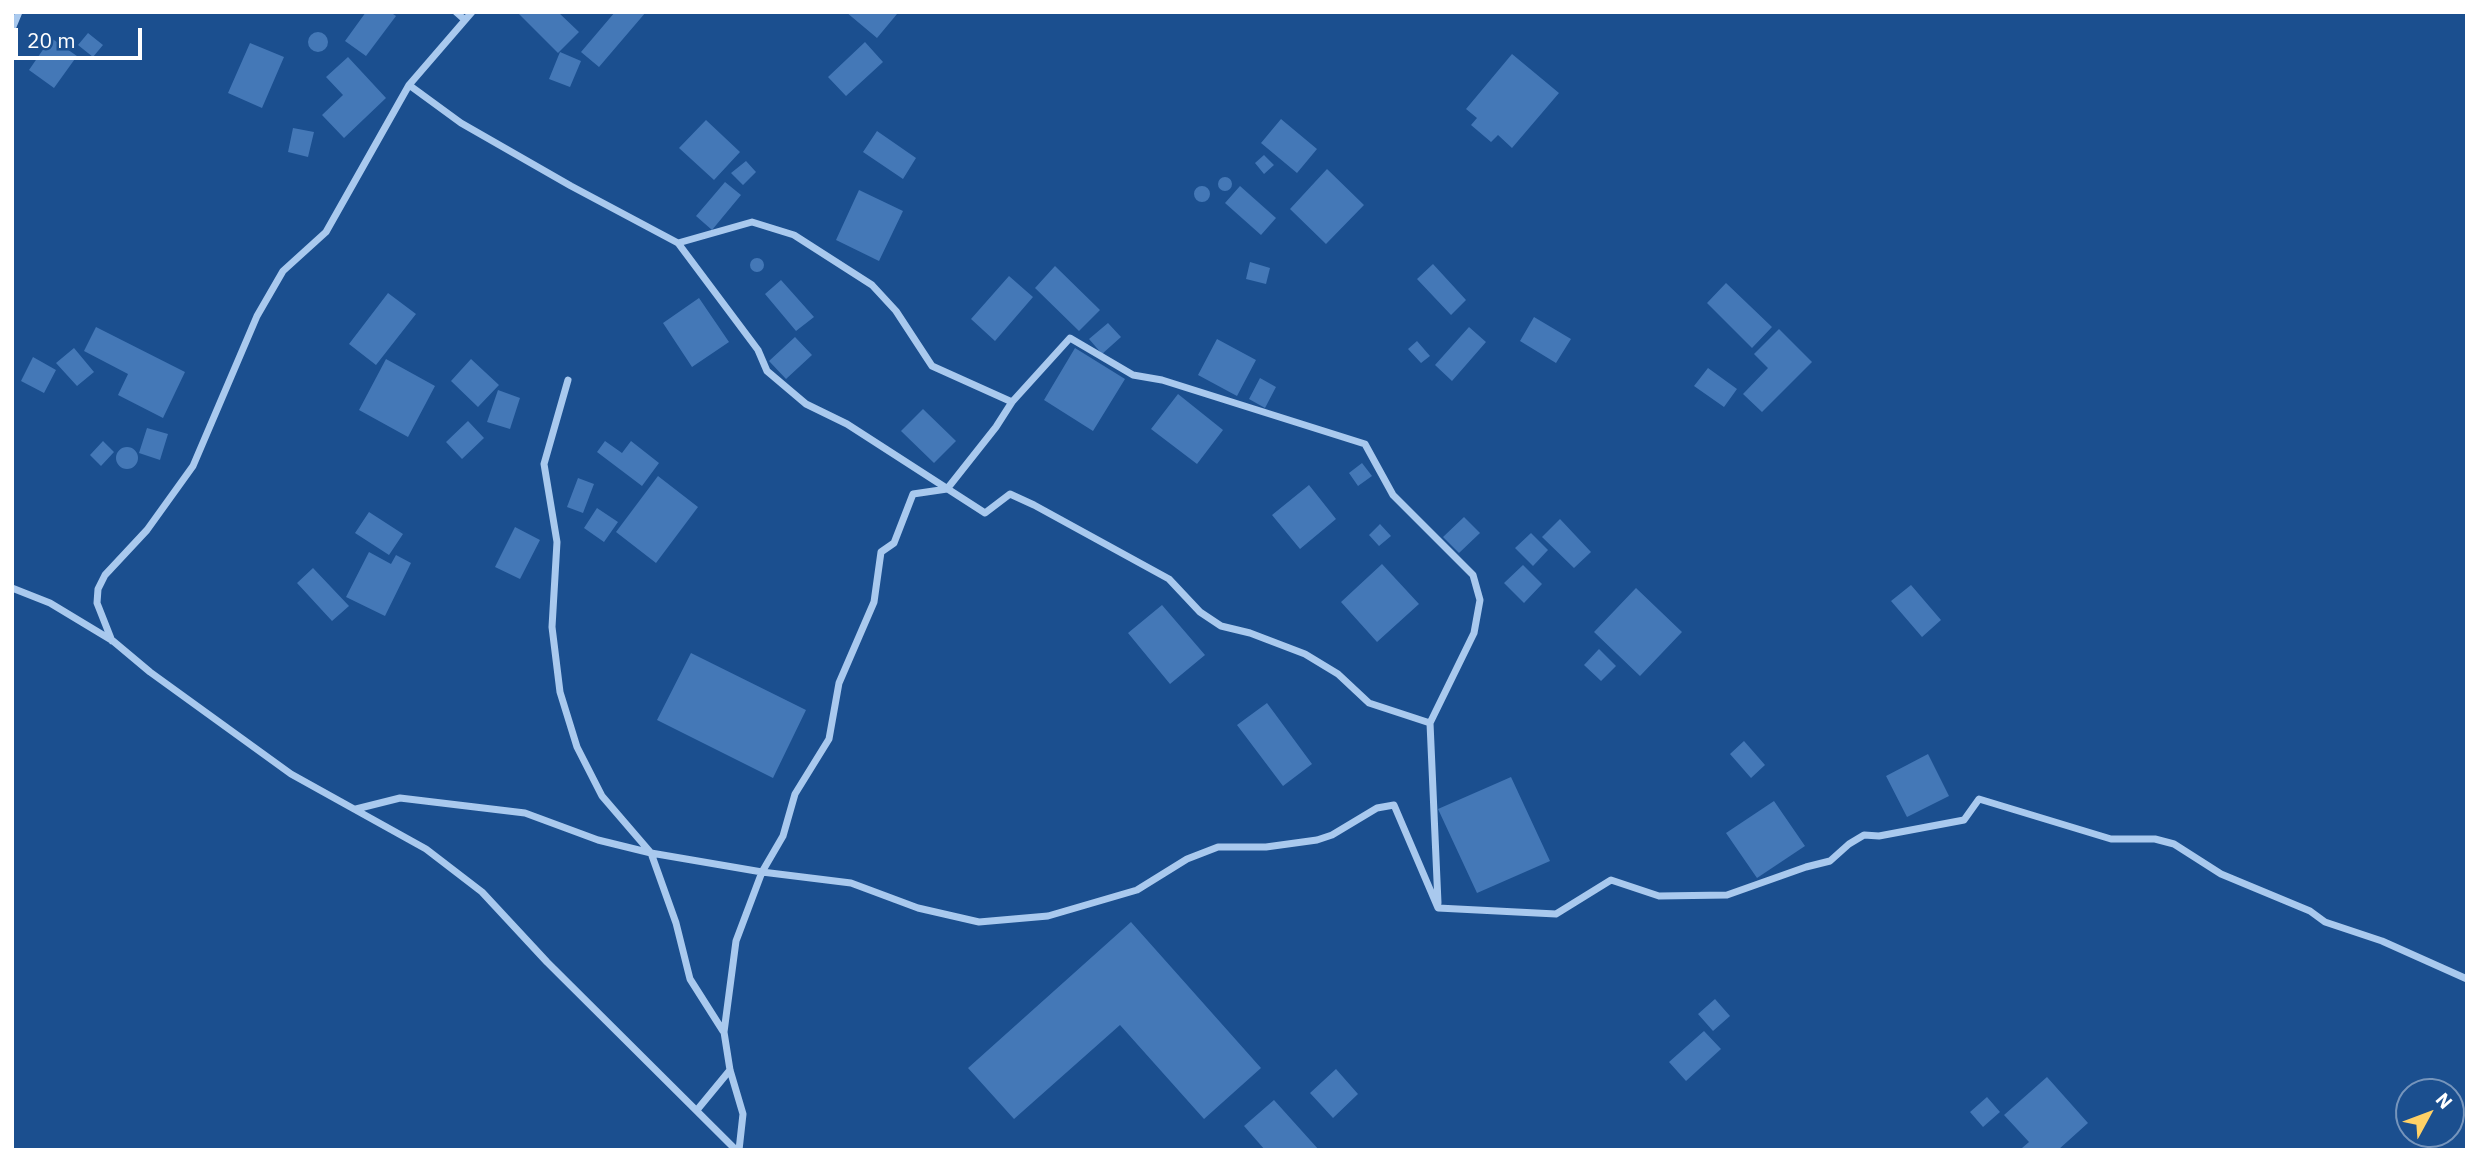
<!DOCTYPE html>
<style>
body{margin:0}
#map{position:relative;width:2479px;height:1162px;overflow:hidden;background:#1b4f8f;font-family:"IBM Plex Sans",sans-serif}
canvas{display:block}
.frame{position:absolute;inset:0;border:14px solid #fff;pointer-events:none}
.north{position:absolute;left:2395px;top:1078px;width:70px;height:70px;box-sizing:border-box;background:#1b4f8f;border:2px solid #7695bc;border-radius:50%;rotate:49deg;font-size:19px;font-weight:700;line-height:28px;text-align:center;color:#fff}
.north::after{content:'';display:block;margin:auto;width:24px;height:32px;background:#ffd166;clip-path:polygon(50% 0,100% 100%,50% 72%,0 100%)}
.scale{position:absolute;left:14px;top:28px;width:128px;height:32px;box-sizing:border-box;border:4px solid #fff;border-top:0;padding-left:9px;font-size:21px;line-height:24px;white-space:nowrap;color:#fff;-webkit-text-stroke:5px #1b4f8f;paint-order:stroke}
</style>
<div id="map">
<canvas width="2479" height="1162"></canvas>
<div class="frame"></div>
<div class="north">N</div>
<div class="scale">20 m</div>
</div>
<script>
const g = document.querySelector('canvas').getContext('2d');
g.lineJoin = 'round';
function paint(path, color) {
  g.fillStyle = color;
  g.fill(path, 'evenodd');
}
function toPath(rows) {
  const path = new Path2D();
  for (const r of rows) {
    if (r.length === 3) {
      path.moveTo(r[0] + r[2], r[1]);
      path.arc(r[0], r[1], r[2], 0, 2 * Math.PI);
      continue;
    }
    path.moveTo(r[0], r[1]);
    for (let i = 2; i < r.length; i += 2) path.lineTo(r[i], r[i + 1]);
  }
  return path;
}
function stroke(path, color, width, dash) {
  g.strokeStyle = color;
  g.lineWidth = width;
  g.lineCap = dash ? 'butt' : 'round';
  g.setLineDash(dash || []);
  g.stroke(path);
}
paint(toPath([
 [366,12,390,12,396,16,366,56,345,41],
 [517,12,558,12,579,32,558,53],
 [615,12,646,12,599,67,581,52],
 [846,12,895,12,897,14,877,38],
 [318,42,10],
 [88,33,103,45,93,57,78,45],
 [51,38,77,56,54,88,29,70],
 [865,42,883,62,846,96,828,77],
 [250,43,284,57,262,108,228,93],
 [560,52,581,61,570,87,549,79],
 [1512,54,1559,93,1512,148,1498,135,1491,142,1471,125,1477,118,1466,109],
 [348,57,386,98,344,138,322,115,343,95,326,77],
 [1281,119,1317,149,1297,173,1261,143],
 [706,120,740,152,714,180,679,148],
 [293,128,314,132,308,157,288,152],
 [877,131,916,158,903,179,863,152],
 [1264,155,1274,165,1264,174,1255,163],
 [746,161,756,172,743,185,731,173],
 [1327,169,1364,205,1326,244,1290,209],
 [1225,184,7],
 [725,182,741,195,712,230,696,216],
 [1202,194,8],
 [1240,186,1276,218,1261,235,1225,203],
 [859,190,903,211,879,261,836,240],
 [757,265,7],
 [1250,262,1270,268,1266,284,1246,279],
 [1433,264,1466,300,1451,315,1417,279],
 [1055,266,1100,310,1079,331,1035,288],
 [1009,276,1033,297,995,341,971,319],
 [781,280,814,317,796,331,765,294],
 [1726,283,1772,327,1752,348,1707,303],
 [388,293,416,314,376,365,349,344],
 [699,298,729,342,692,367,663,323],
 [1534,317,1571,339,1556,363,1520,341],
 [1108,323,1121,337,1102,354,1089,339],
 [96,327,185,372,163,418,118,395,128,374,84,351],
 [1469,327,1486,342,1452,381,1435,365],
 [1779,329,1812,362,1762,412,1743,394,1768,368,1754,354],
 [795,337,812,355,786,379,769,361],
 [1217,339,1256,360,1237,396,1198,375],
 [1417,341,1430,356,1421,363,1408,349],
 [74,348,94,372,77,386,56,363],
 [1075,348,1125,379,1093,431,1044,400],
 [33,357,56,370,44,393,21,381],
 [386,359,435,386,408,437,359,410],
 [471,359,499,385,478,407,451,381],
 [1708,368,1737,389,1724,407,1694,386],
 [1260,378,1276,387,1265,408,1249,399],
 [498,390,520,398,510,429,487,422],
 [1178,394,1223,430,1197,464,1151,429],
 [923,409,956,441,934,463,901,431],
 [468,421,484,438,462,459,446,442],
 [147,428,168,434,160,460,139,453],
 [103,441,114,452,101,466,90,455],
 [605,441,622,453,631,441,659,463,642,486,597,452],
 [127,458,11],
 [1362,463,1372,476,1358,486,1349,473],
 [658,476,698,507,656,563,616,532],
 [578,478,594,484,583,513,567,507],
 [1309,485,1336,519,1300,549,1272,515],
 [597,508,618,522,604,542,584,528],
 [369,512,403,534,389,555,355,533],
 [1464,517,1480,533,1459,553,1443,537],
 [1560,519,1591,552,1574,568,1542,537],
 [1380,524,1391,536,1379,546,1369,535],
 [515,527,540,540,520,579,495,567],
 [1531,533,1548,550,1533,566,1515,548],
 [369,552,391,564,396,555,411,563,385,616,346,597],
 [1382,564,1419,604,1377,642,1341,602],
 [1523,565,1542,584,1524,603,1504,583],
 [313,568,349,606,332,621,297,583],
 [1911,585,1941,620,1922,637,1891,601],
 [1636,588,1682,632,1640,676,1594,632],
 [1162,605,1205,655,1170,684,1128,633],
 [1599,649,1616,666,1601,681,1584,665],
 [691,653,806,710,773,778,657,720],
 [1267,703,1312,764,1283,786,1237,725],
 [1744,741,1765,765,1751,778,1730,754],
 [1928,754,1949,796,1907,817,1886,776],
 [1511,777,1550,861,1477,893,1438,809],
 [1774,801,1805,846,1757,878,1726,833],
 [1131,922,1261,1068,1204,1119,1120,1025,1014,1119,968,1068],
 [1715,999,1730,1016,1713,1031,1698,1014],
 [1704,1031,1721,1049,1686,1081,1669,1062],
 [1336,1069,1358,1094,1333,1118,1310,1093],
 [2047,1077,2088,1123,2058,1150,2024,1150,2022,1148,2029,1142,2004,1115],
 [1987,1097,2000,1112,1983,1127,1970,1112],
 [1274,1100,1319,1150,1265,1150,1244,1126]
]), '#4478b7');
stroke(toPath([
 [456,12,465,20],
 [12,29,19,12],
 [409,85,461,123,571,186,678,243,758,350,767,371,806,404,847,424,985,513,1010,494,1034,505,1169,579,1200,612,1221,626,1250,633,1305,654,1338,674,1369,703,1430,723],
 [678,243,752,222,794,235,872,285,896,311,932,366,1012,402,1070,338,1133,375,1162,380,1365,444,1393,495,1473,575,1480,600,1474,633,1430,723,1438,903],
 [568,380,544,464,557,542,552,627,560,692,577,747,602,796,651,853,676,923,690,979,723,1031],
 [12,588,50,603,113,641,150,672,291,774,426,849,482,892,547,962,736,1150],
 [112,641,97,603,98,589,105,575,147,530,193,466,257,316,283,271,326,232,409,85,472,12],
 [356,809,400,798,525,813,598,840,651,853,762,872,851,883,918,908,979,922,1048,916,1137,890,1187,859,1218,847,1266,847,1317,840,1332,835,1377,808,1394,805,1438,908,1556,914,1611,880,1659,896,1727,895,1806,867,1830,861,1849,844,1864,835,1879,836,1964,820,1979,799,2111,839,2155,839,2174,844,2221,874,2310,911,2325,922,2382,941,2467,979],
 [697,1110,730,1070],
 [739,1150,743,1114,730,1070,724,1032,736,941,762,872,783,836,795,794,829,739,839,683,874,602,881,552,894,543,913,494,947,489,996,427,1012,402]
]), '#a9c9ee', 7);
</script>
